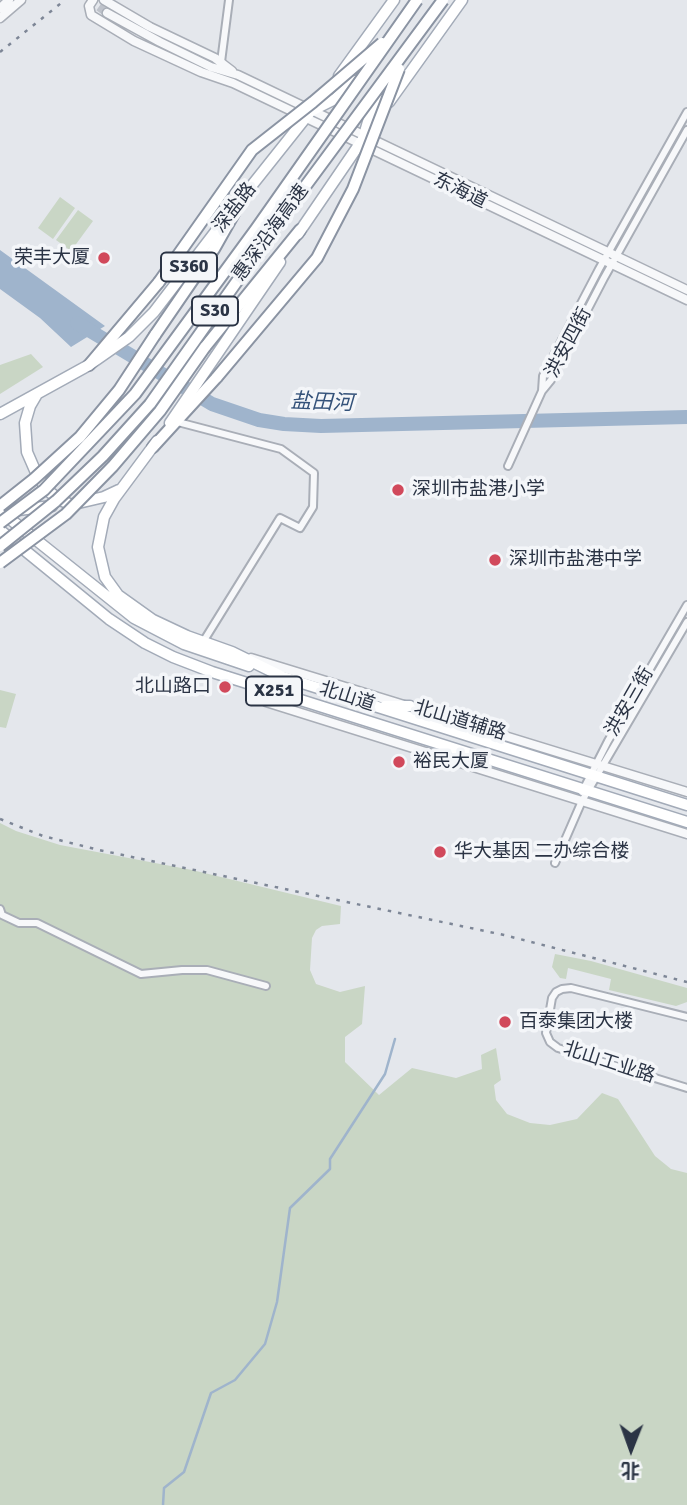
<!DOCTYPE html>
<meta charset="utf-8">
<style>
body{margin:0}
#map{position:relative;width:687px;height:1505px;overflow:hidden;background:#e4e7ec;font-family:Signika,"Noto Sans SC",sans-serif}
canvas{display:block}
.north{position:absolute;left:596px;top:1414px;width:70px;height:70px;-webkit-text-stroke:5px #f4f6f9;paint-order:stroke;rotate:181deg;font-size:19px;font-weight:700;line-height:28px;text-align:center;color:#2b3445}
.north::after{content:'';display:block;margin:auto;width:24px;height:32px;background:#2b3445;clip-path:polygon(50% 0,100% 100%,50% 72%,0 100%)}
</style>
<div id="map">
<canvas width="687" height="1505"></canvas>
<div class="north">北</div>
</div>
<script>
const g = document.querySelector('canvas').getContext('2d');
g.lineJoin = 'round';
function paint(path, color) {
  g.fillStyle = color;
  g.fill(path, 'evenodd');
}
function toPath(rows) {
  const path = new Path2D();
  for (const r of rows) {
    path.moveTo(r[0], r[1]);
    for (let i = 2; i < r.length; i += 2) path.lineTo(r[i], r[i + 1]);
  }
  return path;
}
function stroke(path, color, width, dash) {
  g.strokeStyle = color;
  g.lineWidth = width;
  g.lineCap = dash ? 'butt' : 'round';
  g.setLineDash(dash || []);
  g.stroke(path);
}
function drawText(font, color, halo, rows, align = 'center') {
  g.font = font + ' Signika,"Noto Sans SC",sans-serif';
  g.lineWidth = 7;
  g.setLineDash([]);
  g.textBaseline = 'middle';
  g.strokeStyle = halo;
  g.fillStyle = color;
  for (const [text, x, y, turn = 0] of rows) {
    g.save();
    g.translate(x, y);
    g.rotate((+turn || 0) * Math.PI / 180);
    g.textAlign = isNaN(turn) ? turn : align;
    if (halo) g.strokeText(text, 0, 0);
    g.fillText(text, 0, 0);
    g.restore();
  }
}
paint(toPath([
 [60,197,75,208,53,239,38,228],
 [78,210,93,221,71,251,56,240],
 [31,354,43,367,0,394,0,365],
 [0,690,16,694,6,728,0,727],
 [0,823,16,831,60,845,192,870,341,906,340,924,322,926,316,930,312,938,310,970,316,984,340,992,365,986,362,1024,345,1037,345,1062,379,1095,412,1068,456,1078,482,1069,481,1055,496,1048,501,1080,494,1085,496,1100,507,1114,530,1123,550,1125,577,1119,602,1093,618,1099,655,1156,671,1169,687,1173,687,1505,0,1505],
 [555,954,591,961,687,988,687,1002,676,1006,609,990,611,979,568,968,566,979,560,978,552,967]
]), '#c9d6c5');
paint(toPath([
 [0,250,105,326,71,347,40,318,0,289]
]), '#9fb4cc');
stroke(toPath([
 [163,1505,164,1488,184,1472,211,1393,235,1380,265,1344,277,1302,290,1208,330,1169,330,1159,385,1074,395,1039]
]), '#9fb4cc', 2.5);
stroke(toPath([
 [77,323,212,404,259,420,284,424,321,426,687,417]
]), '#9fb4cc', 14);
stroke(toPath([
 [89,0,107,13]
]), '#bfc3cb', 8, [8, 4]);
const minor = toPath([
 [221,62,229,0],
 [542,391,543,376,599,269,687,112],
 [174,421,281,449,314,473,313,507,300,528,280,518,203,642],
 [508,466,542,391,551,380,604,278,687,130],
 [582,792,608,741,687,605],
 [555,863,582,801,687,622],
 [0,909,2,915,19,923,37,923,141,974,182,970,207,970,266,986],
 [687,1017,571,988,562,989,556,992,552,998,546,1033,550,1042,558,1048,687,1088]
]);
const tertiary = toPath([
 [93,0,89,6,91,15,134,41,201,72,233,83,687,300],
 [104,0,150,27,215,58,232,71],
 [0,8,9,0],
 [107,13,160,42,211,67,238,75,687,290],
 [0,18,21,0],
 [251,658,687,792],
 [253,685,256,693,266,702,687,834]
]);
const primary = toPath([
 [339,76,394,0],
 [389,102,462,0],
 [313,110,335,99,355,81],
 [365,132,373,105,383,88],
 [241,199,323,96],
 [298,234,380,114],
 [37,394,30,406,25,423,27,452,37,475,47,490,60,500,72,505],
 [0,414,89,365,129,337,154,312,229,214],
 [170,423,280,262],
 [157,441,114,499,104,517,98,547,105,577,118,595,153,620,187,636,232,652,281,676],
 [74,504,104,497,119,490],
 [18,510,52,506],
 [0,511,134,618,184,644,249,666],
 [0,530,109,619,145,643,173,657,212,672,687,822],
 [277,675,687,805],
 [385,706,410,706]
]);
const motorway = toPath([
 [155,335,214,249,245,194],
 [205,347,300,230],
 [89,365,159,282],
 [153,447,217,377]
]);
stroke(minor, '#a9aeb7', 10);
stroke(tertiary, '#a9aeb7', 11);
stroke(primary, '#a3abb8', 13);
stroke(motorway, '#8b94a3', 14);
stroke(minor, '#f7f8fa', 6);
stroke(tertiary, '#f7f8fa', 8);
stroke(primary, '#fff', 10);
stroke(motorway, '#fff', 10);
stroke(toPath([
 [0,52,65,0],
 [0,819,43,836,99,850,504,935,687,982]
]), '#7d8696', 2.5, [3.5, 7]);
const motorwayBridge = toPath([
 [159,282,252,150,313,102,382,43],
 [217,377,317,258,353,189,399,69],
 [0,506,34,479,80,437,119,390,155,335],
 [0,523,44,490,135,394,256,229,417,0],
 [0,546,56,501,103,456,150,404,284,215,443,0],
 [0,563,66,514,113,466,160,411,205,347]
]);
stroke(motorwayBridge, '#8b94a3', 14, []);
stroke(motorwayBridge, '#fff', 10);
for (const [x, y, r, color] of [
 [104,258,7,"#d1495b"],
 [398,490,7,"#d1495b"],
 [495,560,7,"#d1495b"],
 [225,687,7,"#d1495b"],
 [399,762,7,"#d1495b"],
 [440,852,7,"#d1495b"],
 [505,1022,7,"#d1495b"]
]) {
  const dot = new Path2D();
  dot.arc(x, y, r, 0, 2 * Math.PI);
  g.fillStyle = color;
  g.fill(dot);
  stroke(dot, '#f4f6f9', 2.5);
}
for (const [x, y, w] of [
 [189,267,56],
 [215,311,46],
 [274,691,56]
]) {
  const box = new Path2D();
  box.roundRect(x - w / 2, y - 14.5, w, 29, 5);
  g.fillStyle = '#f4f6f9';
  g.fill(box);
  stroke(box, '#2b3445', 2);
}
drawText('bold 18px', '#2b3445', null, [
 ["S360",189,267],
 ["S30",215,311],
 ["X251",274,691]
]);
drawText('19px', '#2b3445', '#f4f6f9', [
 ["东海道",460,191,26],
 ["深盐路",235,208,-52],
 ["惠深沿海高速",271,233,-54],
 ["洪安四街",569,343,-62],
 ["北山道",347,697,18],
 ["洪安三街",630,702,-60],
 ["北山道辅路",460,721,17],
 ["北山工业路",609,1063,18]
]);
drawText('19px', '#2b3445', '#f4f6f9', [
 ["荣丰大厦",90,258,"right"],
 ["深圳市盐港小学",412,490],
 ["深圳市盐港中学",509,560],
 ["北山路口",211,687,"right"],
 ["裕民大厦",413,762],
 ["华大基因 二办综合楼",454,852],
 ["百泰集团大楼",519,1022]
], 'left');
drawText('italic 21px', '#34527a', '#f4f6f9', [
 ["盐田河",322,403,2]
]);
</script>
